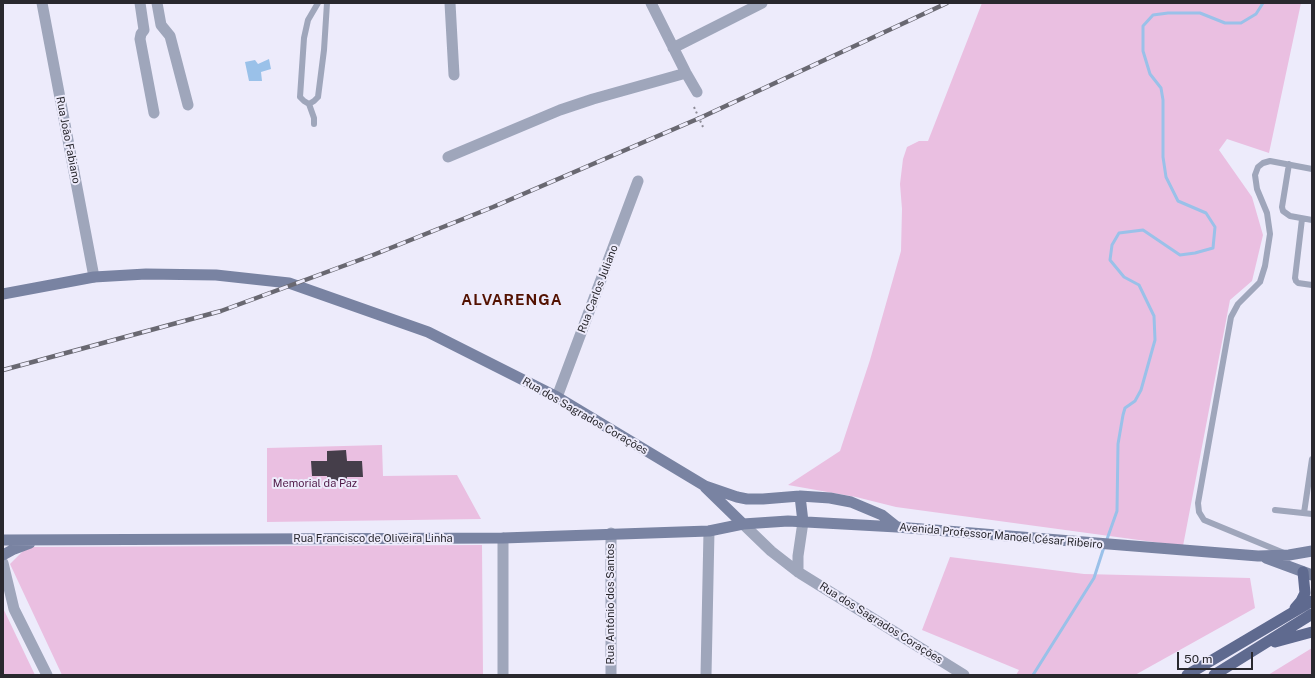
<!DOCTYPE html>
<meta charset="utf-8">
<style>
body{margin:0}
#map{position:relative;width:1315px;height:678px;overflow:hidden;background:#edebfb;font-family:"Public Sans",sans-serif}
canvas{display:block}
.frame{position:absolute;inset:0;border:4px solid #29282e;pointer-events:none}
.scale{position:absolute;left:1177px;top:652px;width:76px;height:18px;box-sizing:border-box;border:2px solid #29282e;border-top:0;padding-left:5px;font-size:12px;line-height:14px;white-space:nowrap;color:#29282e;-webkit-text-stroke:3px #edebfb;paint-order:stroke}
</style>
<div id="map">
<canvas width="1315" height="678"></canvas>
<div class="frame"></div>
<div class="scale">50 m</div>
</div>
<script>
const g = document.querySelector('canvas').getContext('2d');
g.lineJoin = 'round';
function paint(path, color) {
  g.fillStyle = color;
  g.fill(path, 'evenodd');
}
function toPath(rows) {
  const path = new Path2D();
  for (const r of rows) {
    path.moveTo(r[0], r[1]);
    for (let i = 2; i < r.length; i += 2) path.lineTo(r[i], r[i + 1]);
  }
  return path;
}
function stroke(path, color, width, dash) {
  g.strokeStyle = color;
  g.lineWidth = width;
  g.lineCap = dash ? 'butt' : 'round';
  g.setLineDash(dash || []);
  g.stroke(path);
}
function drawText(font, color, halo, rows, align = 'center') {
  g.font = font + ' "Public Sans",sans-serif';
  g.lineWidth = 4;
  g.setLineDash([]);
  g.textBaseline = 'middle';
  g.strokeStyle = halo;
  g.fillStyle = color;
  for (const [text, x, y, turn = 0] of rows) {
    g.save();
    g.translate(x, y);
    g.rotate((+turn || 0) * Math.PI / 180);
    g.textAlign = isNaN(turn) ? turn : align;
    if (halo) g.strokeText(text, 0, 0);
    g.fillText(text, 0, 0);
    g.restore();
  }
}
paint(toPath([
 [982,3,1301,3,1269,153,1227,139,1219,150,1252,197,1263,235,1252,281,1230,300,1183,546,896,507,856,497,788,485,840,451,870,360,901,251,902,209,900,184,903,159,907,147,919,141,928,141],
 [382,445,383,476,457,475,481,519,267,522,267,448],
 [482,545,483,675,62,675,10,564,27,547],
 [950,557,1084,574,1250,578,1255,608,1135,675,1016,675,1019,670,922,630],
 [3,608,35,675,3,675],
 [1312,648,1312,675,1268,675]
]), '#eabfe1');
paint(toPath([
 [269,59,271,69,261,72,262,81,249,81,245,62,255,60,258,64]
]), '#9ac1e9');
stroke(toPath([
 [1106,542,1117,511,1118,444,1123,415,1125,408,1135,401,1141,390,1155,340,1154,316,1139,285,1124,277,1110,260,1112,245,1119,233,1143,230,1180,255,1195,253,1213,248,1215,227,1206,213,1178,201,1166,177,1163,157,1163,100,1161,88,1150,74,1143,51,1143,26,1153,15,1168,13,1200,13,1225,23,1241,23,1256,14,1263,3],
 [1033,675,1094,578,1104,547]
]), '#9ac1e9', 3);
paint(toPath([
 [346,450,347,461,362,461,363,477,347,477,347,481,328,481,327,476,312,476,311,461,327,461,327,451]
]), '#453e4a');
stroke(toPath([
 [694,107,703,127]
]), '#8c8a95', 2, [2, 3]);
stroke(toPath([
 [318,3,308,20,304,38,300,97,304,101,309,104,314,101,318,97,324,50,327,3],
 [309,104,314,118,314,124],
 [1289,164,1282,207,1283,211,1290,216,1312,220],
 [1302,219,1295,278,1296,281,1298,283,1312,285],
 [1275,510,1312,514],
 [1304,513,1312,459],
 [1284,553,1204,520,1199,512,1198,503,1231,317,1238,304,1260,282,1265,266,1270,234,1267,213,1257,189,1255,175,1258,167,1263,163,1270,161,1312,169]
]), '#9fa6bb', 6);
stroke(toPath([
 [42,3,94,277],
 [140,3,144,30,141,34,140,39,154,113],
 [157,3,161,25,170,36,188,105],
 [450,3,454,75],
 [651,3,686,73,697,92],
 [673,48,762,3],
 [448,157,560,110,593,99,686,73],
 [557,397,638,181],
 [743,524,771,551,798,572,964,675],
 [611,533,611,675],
 [798,572,798,556,803,522],
 [503,675,503,538],
 [706,675,709,531]
]), '#9fa6bb', 11);
stroke(toPath([
 [3,563,14,609,47,675]
]), '#9fa6bb', 11);
stroke(toPath([
 [3,294,94,277,146,274,216,275,289,283,428,332,557,397,705,486,737,497,747,499,763,499,800,496,830,498,851,502,882,515,897,527],
 [705,487,743,524],
 [800,496,803,522],
 [3,540,503,538,709,531,743,524,788,521,897,527,1258,556,1289,555,1312,551],
 [3,555,14,549,30,543],
 [1266,558,1312,575]
]), '#7983a2', 11);
stroke(toPath([
 [1295,608,1301,601,1305,593,1303,572],
 [1275,642,1312,632],
 [1187,675,1312,601],
 [1214,675,1312,614]
]), '#5f6a8f', 11);
const rail = toPath([
 [3,370,221,311,373,255,493,207,702,117,947,3]
]);
stroke(rail, '#696871', 4.5);
stroke(rail, '#edebfb', 3, [9]);
drawText('11px', '#29282e', '#edebfb', [
 ["Rua João Fabiano",68,140,79],
 ["Rua Carlos Juliano",598,289,-69],
 ["Rua dos Sagrados Corações",585,416,30],
 ["Avenida Professor Manoel César Ribeiro",1001,536,5],
 ["Rua Francisco de Oliveira Linha",373,539],
 ["Rua Antônio dos Santos",611,604,-90],
 ["Rua dos Sagrados Corações",881,623,32]
]);
drawText('11px', '#511b49', '#edebfb', [
 ["Memorial da Paz",315,484]
]);
g.letterSpacing = '1px';
drawText('bold 15px', '#531100', '#edebfb', [
 ["ALVARENGA",512,300]
]);
g.letterSpacing = '0px';
</script>
